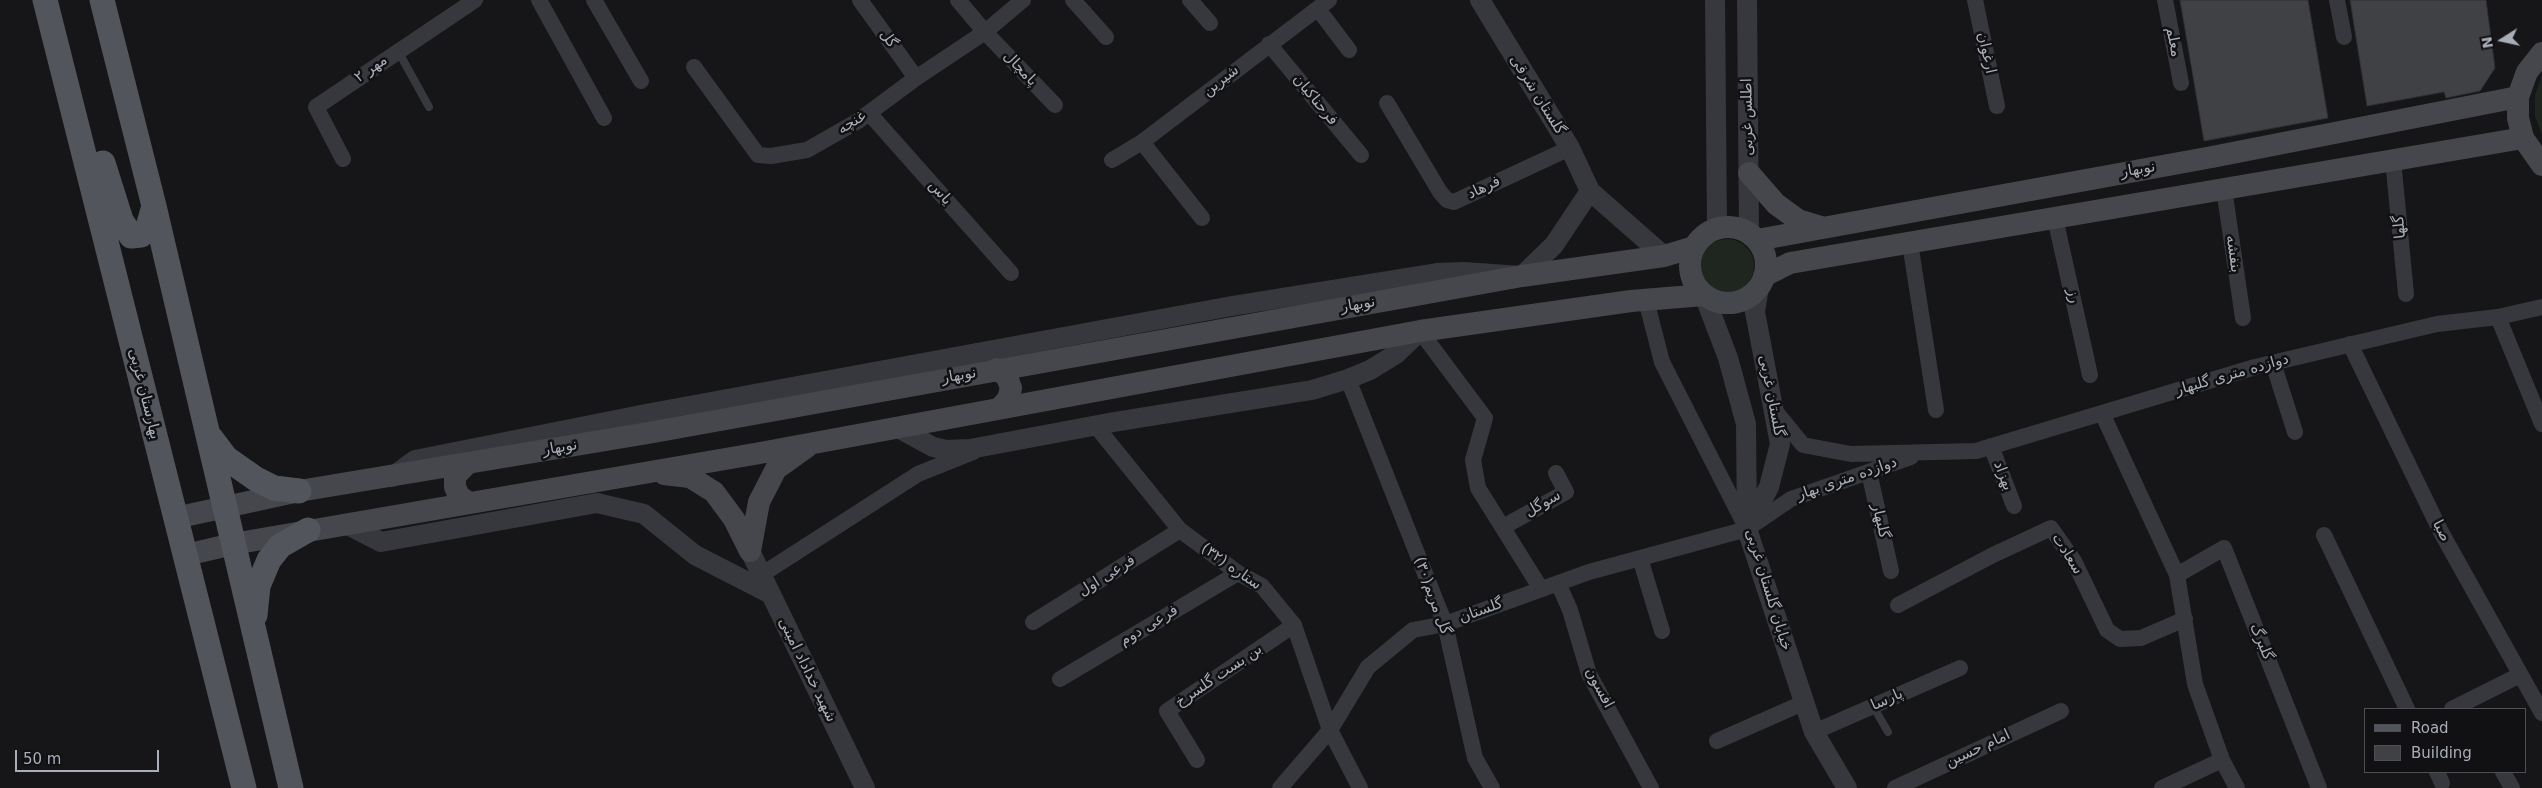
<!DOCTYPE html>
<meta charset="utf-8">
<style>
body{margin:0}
#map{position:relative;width:2542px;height:788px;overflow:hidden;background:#161618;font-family:"DejaVu Sans",sans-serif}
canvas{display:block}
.legend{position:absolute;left:2364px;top:708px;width:162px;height:65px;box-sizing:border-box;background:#111113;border:1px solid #4d4f55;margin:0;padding:6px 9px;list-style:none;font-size:15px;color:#a8adb8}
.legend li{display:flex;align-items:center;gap:10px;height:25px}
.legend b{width:25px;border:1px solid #4d4f55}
.north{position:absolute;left:2477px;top:15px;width:50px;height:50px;-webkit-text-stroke:4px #111113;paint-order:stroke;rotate:260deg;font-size:14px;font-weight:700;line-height:20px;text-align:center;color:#a8adb8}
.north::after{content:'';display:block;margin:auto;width:18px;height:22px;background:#a8adb8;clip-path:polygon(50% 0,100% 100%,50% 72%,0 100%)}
.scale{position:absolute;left:15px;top:750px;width:144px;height:22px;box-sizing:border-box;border:2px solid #a8adb8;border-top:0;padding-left:6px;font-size:15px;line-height:18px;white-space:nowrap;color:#a8adb8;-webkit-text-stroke:4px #111113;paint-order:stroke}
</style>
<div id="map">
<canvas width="2542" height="788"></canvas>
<ul class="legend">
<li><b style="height:6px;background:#53555c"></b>Road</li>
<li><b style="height:14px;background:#404145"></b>Building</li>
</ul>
<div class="north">N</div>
<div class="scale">50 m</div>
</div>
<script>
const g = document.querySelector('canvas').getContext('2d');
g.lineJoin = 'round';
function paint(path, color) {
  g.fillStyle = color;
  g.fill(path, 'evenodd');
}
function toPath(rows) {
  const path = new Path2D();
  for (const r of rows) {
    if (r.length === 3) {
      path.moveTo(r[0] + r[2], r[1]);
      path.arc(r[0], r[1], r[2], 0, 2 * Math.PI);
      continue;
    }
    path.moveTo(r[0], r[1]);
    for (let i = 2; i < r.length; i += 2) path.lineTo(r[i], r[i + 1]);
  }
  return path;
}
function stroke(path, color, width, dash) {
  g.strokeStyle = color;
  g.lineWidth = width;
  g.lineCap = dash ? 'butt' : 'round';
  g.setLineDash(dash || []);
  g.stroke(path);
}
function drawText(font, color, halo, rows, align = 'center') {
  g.font = font + ' "DejaVu Sans","Noto Naskh Arabic",sans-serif';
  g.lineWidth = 5;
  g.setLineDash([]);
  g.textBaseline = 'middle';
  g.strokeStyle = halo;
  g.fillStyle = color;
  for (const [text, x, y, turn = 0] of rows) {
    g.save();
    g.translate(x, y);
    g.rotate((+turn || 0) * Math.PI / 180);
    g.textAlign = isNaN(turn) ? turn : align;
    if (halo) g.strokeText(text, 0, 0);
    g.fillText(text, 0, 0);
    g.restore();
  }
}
paint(toPath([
 [2542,75,2542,135,2535,116,2535,95],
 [1727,266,27]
]), '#1e261f');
const building = toPath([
 [2180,0,2308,0,2328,118,2204,141,2180,0],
 [2350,0,2486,0,2495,68,2480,91,2446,98,2444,92,2367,106,2350,0]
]);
paint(building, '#404145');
stroke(building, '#303034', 1);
stroke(toPath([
 [398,51,429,107],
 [1873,706,1888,732]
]), '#37383d', 8);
stroke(toPath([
 [539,0,604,118],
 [594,0,641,81],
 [860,0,916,78],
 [958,0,985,32,1055,105],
 [1073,0,1106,37],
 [1190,0,1210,23],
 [1975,0,1997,106],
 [2165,0,2181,83],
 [2337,0,2344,37],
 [1318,9,1349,50],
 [1269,44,1361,155],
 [694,67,758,155,771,156,807,150,858,121,916,78,985,32,1023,0],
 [1387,103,1440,192,1447,200,1454,202,1570,148],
 [869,113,1011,273],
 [1142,142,1202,218],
 [343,159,316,107,475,0],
 [1112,160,1142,142,1329,0],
 [2393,160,2406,294],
 [2224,189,2243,318],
 [2055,218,2090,375],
 [1910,243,1936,410],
 [1646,300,1662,362,1747,529],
 [2498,317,2542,424],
 [1420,331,1485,418,1473,460,1478,488,1541,589],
 [2350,344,2441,532,2542,713],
 [2273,363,2295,432],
 [1348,379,1445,624,1475,758,1492,788],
 [1776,412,1803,445,1851,454,1976,451,2255,367,2437,324,2498,317,2542,307],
 [2102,413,2177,575,2195,684,2222,760,2237,788],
 [1095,425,1180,530,1238,573,1262,586,1294,625,1330,730,1360,788],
 [1991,446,2014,506],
 [1869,472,1891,571],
 [1503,527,1566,492,1556,473],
 [2324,535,2407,709],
 [1640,558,1662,631],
 [761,575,918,474,973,452],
 [2177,575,2224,548,2319,788],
 [1558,583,1570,610,1589,674,1651,788],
 [1898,605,1993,555,2051,528,2074,561,2107,630,2120,639,2141,638,2185,619],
 [1033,622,1180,530],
 [1060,679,1238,573],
 [2452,709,2520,675],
 [1814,732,1960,668],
 [1717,741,1803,703],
 [1197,760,1167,711,1294,625],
 [2437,772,2442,783],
 [2503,772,2512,788],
 [1280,788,1330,730,1368,667,1413,630,1445,624,1589,572,1747,529,1791,499,1911,457],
 [1895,788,2061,711],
 [2162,788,2222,760]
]), '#37383d', 16);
stroke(toPath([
 [1480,0,1570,148,1590,191,1664,256],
 [1715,0,1717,228],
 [1747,0,1749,234],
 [1704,295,1728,358,1746,424,1747,529,1814,732,1847,788],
 [898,428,933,447,947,450,970,449,1114,422,1312,390,1348,379,1370,370,1396,354,1420,331],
 [392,477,415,460,646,414,1232,306,1437,273,1463,272,1522,276,1554,245,1590,191],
 [346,524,381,542,597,503,644,514,695,555,769,593],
 [1749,525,1769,487,1780,444,1755,312,1759,287],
 [750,551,865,788]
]), '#37383d', 20);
stroke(toPath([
 [2542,53,2527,72,2518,97,2518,118,2523,138,2542,165],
 [1749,173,1776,204,1798,220,1821,227],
 [1728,265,38],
 [1757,240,2212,157,2518,97],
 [1764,276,1790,263,2523,138],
 [997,369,1007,377,1011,388,1008,399,999,409],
 [466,465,455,476,455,487,459,496,469,503],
 [664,474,690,477,714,492,734,519,750,551,759,502,776,469,808,446],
 [175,518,299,491,648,433,1522,276,1664,256,1694,247],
 [186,555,233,544,760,453,1420,331,1631,301,1704,295]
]), '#45474d', 22);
stroke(toPath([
 [45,0,244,788],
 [102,0,154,206,291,788],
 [103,163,121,220,131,236,141,235,148,227,154,206],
 [211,438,226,458,256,479,274,488,299,491],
 [255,615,258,586,269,560,280,546,308,530]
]), '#53555c', 25);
drawText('15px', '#a8adb8', '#111113', [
 ["گل",888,39,54],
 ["معلم",2173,42,79],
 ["ارغوان",1986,53,78],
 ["مهر ۲",371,69,-35],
 ["پامچال",1020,69,46],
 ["شیرین",1221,81,-38],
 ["گلستان شرقی",1537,95,58],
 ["فرحناکیان",1315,100,50],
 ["اطلس غربی",1748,117,-91],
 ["غنچه",852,123,-32],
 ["نوبهار",2138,170,-10],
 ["فرهاد",1484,188,-25],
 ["یاس",940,193,49],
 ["گلها",2400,227,-96],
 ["بنفشه",2233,254,82],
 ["رز",2073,296,78],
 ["نوبهار",1358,305,-10],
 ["دوازده متری گلبهار",2232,375,-16],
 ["نوبهار",959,376,-10],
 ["بهارستان غربی",144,394,76],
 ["گلستان غربی",1771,396,79],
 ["نوبهار",560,448,-10],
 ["بهزاد",2003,476,69],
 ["دوازده متری بهار",1847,479,-19],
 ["سوگل",1543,504,-30],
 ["گلبهار",1880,521,77],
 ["صبا",2441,531,63],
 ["سعادت",2067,554,58],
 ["ستاره (۳۲)",1231,567,35],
 ["فرعی اول",1107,576,-32],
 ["خیابان گلستان غربی",1768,590,73],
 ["گل مریم(۳۰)",1432,596,70],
 ["گلستان",1481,611,-20],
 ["فرعی دوم",1149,626,-31],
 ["گلبرگ",2261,642,68],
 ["شهید خداداد امینی",807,670,64],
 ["بن بست گلسرخ",1219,676,-34],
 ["افسون",1599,688,62],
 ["پارسا",1887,700,-24],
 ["امام حسین",1978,749,-25]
]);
</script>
